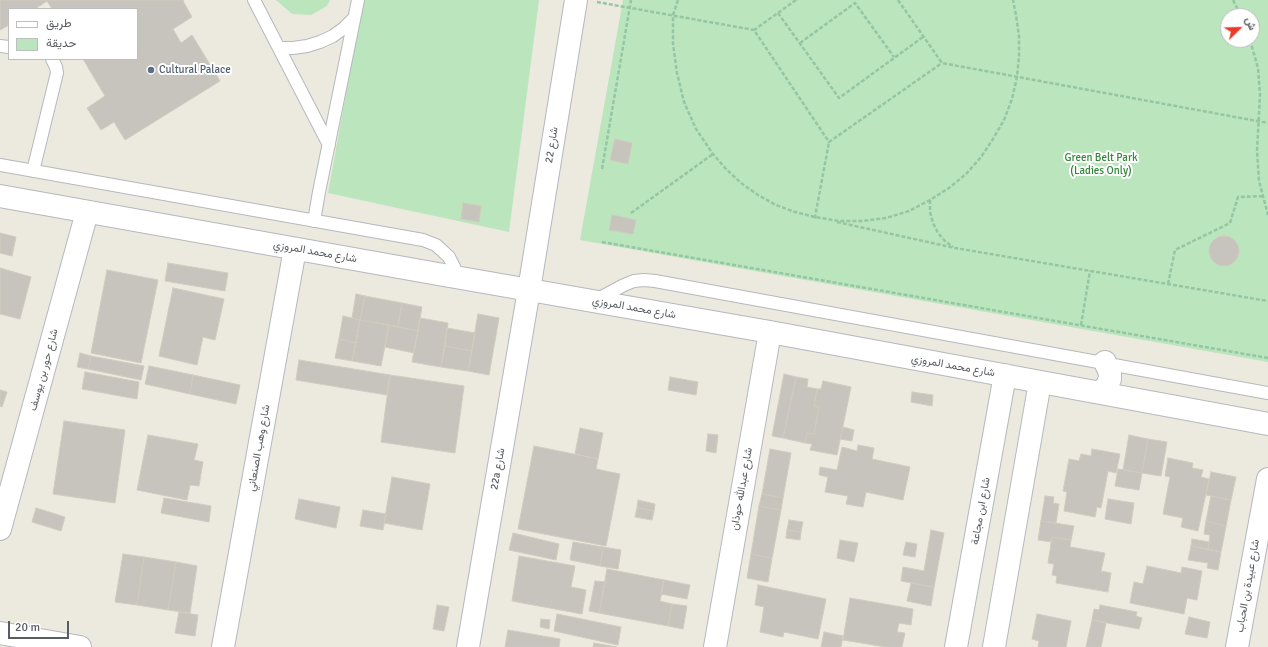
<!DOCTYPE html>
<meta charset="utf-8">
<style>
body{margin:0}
#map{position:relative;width:1268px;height:647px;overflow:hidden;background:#ece9df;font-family:Signika,Vazirmatn,sans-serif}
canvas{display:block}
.legend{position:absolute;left:8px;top:8px;width:130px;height:52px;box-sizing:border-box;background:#fff;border:1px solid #bcbec0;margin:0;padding:5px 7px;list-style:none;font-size:12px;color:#585c61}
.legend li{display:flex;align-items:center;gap:8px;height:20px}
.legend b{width:20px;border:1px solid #bcbec0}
.north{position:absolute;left:1220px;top:8px;width:40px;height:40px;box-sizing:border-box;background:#fff;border:1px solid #bcbec0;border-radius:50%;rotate:67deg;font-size:11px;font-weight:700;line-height:16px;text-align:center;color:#585c61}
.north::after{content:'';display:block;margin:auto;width:14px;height:18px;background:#eb3a27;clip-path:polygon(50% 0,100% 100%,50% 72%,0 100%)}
.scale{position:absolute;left:8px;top:621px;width:61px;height:18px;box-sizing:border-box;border:2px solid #585c61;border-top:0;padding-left:5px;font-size:12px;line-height:14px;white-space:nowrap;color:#585c61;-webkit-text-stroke:3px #fff;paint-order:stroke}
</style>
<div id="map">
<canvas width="1268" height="647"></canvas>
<ul class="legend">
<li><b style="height:5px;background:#fff"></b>طريق</li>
<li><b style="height:11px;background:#bbe5bc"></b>حديقة</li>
</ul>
<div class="north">ش</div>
<div class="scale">20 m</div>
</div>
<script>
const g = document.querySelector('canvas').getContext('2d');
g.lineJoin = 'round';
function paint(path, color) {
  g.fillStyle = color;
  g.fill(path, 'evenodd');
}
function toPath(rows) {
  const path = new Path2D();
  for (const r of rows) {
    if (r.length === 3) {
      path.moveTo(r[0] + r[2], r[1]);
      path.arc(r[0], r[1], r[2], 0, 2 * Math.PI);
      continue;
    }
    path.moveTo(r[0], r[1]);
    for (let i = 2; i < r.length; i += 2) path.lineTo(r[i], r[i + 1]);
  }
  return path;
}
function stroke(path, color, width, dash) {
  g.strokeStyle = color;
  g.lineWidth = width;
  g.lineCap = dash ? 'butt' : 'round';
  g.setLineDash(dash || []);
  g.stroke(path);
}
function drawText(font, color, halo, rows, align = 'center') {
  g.font = font + ' Signika,Vazirmatn,sans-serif';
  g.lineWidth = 4;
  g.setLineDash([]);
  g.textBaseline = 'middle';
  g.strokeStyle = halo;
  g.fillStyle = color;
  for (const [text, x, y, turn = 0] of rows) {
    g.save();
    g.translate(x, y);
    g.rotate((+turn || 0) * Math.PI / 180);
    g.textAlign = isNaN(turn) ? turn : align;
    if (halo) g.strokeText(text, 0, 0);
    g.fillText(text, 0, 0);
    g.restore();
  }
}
paint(toPath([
 [276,0,330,0,327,6,311,15,292,14],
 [363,0,539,0,509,232,328,193],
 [623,0,1268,0,1268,362,580,240],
 [1228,16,1252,16,1252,40,1228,40]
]), '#bbe5bc');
const building = toPath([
 [0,0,184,0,183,1,192,17,173,29,181,43,192,35,220,81,125,140,114,122,101,130,87,108,105,96,83,59,137,59,137,9,52,9,47,1,35,9,9,9,9,25,0,30,0,0],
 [615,139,632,143,628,164,610,160,615,139],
 [463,203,481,206,479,222,461,219,463,203],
 [612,215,636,220,633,234,609,230,612,215],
 [0,233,16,237,12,256,0,253,0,233],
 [1224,251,15],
 [168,263,228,273,225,291,165,281,168,263],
 [0,268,31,277,20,319,0,314,0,268],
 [107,270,158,280,141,363,91,353,107,270],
 [173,288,224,299,215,340,203,337,197,365,159,356,173,288],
 [356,294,365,296,360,320,352,318,356,294],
 [365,296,402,303,398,327,360,320,365,296],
 [402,303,422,307,418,331,398,327,402,303],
 [478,314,499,318,489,375,468,371,478,314],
 [343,316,360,320,356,343,339,339,343,316],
 [420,318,448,323,441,367,412,362,420,318],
 [360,320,389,325,381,366,352,361,360,320],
 [389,325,418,331,414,353,385,347,389,325],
 [447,328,475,333,472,351,445,346,447,328],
 [339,339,356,343,352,361,335,358,339,339],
 [445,346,472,351,468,371,441,367,445,346],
 [80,353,91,356,88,369,77,367,80,353],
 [91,356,144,366,141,380,88,369,91,356],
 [299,360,390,375,387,395,296,380,299,360],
 [149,366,193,375,190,394,145,384,149,366],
 [85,372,139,382,137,399,82,389,85,372],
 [784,374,796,377,783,438,772,436,784,374],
 [193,375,240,385,236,404,190,394,193,375],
 [390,375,464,386,455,453,381,442,390,375],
 [670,377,698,382,696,395,668,390,670,377],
 [796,377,808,379,807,387,817,389,814,406,819,407,814,434,807,433,805,443,783,438,796,377],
 [823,381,851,387,837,455,810,450,812,444,805,443,807,433,814,434,819,407,814,406,817,389,821,389,823,381],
 [0,390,7,392,2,407,0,406,0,390],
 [912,392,933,395,932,406,911,402,912,392],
 [64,421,125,430,115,503,53,494,64,421],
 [843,427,854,430,852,441,840,439,843,427],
 [580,428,603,433,598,459,575,454,580,428],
 [708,434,718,435,716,453,706,451,708,434],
 [148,435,198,444,194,460,203,462,199,486,190,485,187,500,137,490,148,435],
 [1129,435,1148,439,1142,473,1123,470,1129,435],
 [1148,439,1167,442,1161,476,1142,473,1148,439],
 [858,445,874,448,872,459,910,467,903,500,866,492,863,507,846,504,848,496,825,492,828,477,819,475,820,467,837,470,842,447,857,451,858,445],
 [534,446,598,459,596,469,620,474,606,546,518,529,534,446],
 [770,449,791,453,783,498,762,494,770,449],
 [1092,449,1120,454,1116,473,1108,471,1101,508,1097,507,1095,517,1064,511,1067,492,1063,491,1069,459,1079,461,1081,454,1091,456,1092,449],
 [1168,458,1193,463,1192,468,1203,470,1201,477,1209,479,1198,531,1181,527,1183,518,1163,514,1170,477,1165,476,1168,458],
 [1118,469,1142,473,1139,490,1115,486,1118,469],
 [1211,472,1236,477,1231,500,1206,495,1211,472],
 [392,477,430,484,422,530,384,523,392,477],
 [762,494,783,498,781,510,759,506,762,494],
 [1045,496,1054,497,1053,503,1059,504,1056,523,1041,521,1045,496],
 [1211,496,1231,500,1226,526,1206,521,1211,496],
 [164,498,211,506,209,522,161,513,164,498],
 [299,499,340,507,336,528,295,519,299,499],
 [1108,499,1134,503,1131,524,1105,519,1108,499],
 [638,500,655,504,654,511,637,508,638,500],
 [759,506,781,510,772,558,751,554,759,506],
 [36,508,65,517,61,531,32,522,36,508],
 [637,508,654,511,652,520,635,517,637,508],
 [363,510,386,514,383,530,360,526,363,510],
 [789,520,803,522,801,532,787,530,789,520],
 [1041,521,1074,526,1071,540,1052,537,1051,542,1038,540,1041,521],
 [1206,521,1226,526,1221,552,1208,549,1210,535,1204,534,1206,521],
 [787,530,801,532,800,540,786,538,787,530],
 [931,530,944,533,934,587,901,581,903,567,924,571,931,530],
 [513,533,559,544,556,560,509,550,513,533],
 [1052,537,1071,540,1070,547,1105,553,1101,571,1111,573,1108,592,1056,583,1057,576,1052,575,1054,564,1048,563,1052,537],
 [1192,539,1209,542,1208,549,1191,546,1192,539],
 [840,540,858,543,854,562,837,558,840,540],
 [573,542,603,547,600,566,570,560,573,542],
 [906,542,917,544,915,557,903,555,906,542],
 [1191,546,1221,552,1218,570,1207,568,1208,563,1188,560,1191,546],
 [603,547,621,550,618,569,600,566,603,547],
 [123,554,144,557,137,605,115,602,123,554],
 [751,554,772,558,768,582,747,578,751,554],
 [519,556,575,566,571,587,586,590,582,614,512,601,519,556],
 [144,557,176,562,168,610,137,605,144,557],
 [176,562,197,566,190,613,168,610,176,562],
 [1147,566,1181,573,1182,567,1202,571,1197,600,1187,598,1184,614,1130,603,1134,582,1143,584,1147,566],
 [607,569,664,580,660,601,672,604,668,626,599,613,607,569],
 [664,580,690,585,687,599,661,594,664,580],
 [595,581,605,582,599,613,589,611,595,581],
 [911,583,934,587,931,606,907,601,911,583],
 [758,585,826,599,818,639,784,632,783,637,760,632,764,607,755,605,758,585],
 [850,598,913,609,911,625,899,623,897,632,905,633,902,647,886,647,843,640,850,598],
 [672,604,687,606,683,629,668,626,672,604],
 [437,605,449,607,444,631,433,629,437,605],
 [1100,605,1137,612,1136,616,1142,618,1139,629,1092,620,1094,609,1099,610,1100,605],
 [179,612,198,615,195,636,175,633,179,612],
 [557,614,621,627,618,645,554,631,557,614],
 [1037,614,1071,621,1066,647,1038,647,1039,641,1032,639,1037,614],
 [1189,617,1210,622,1207,638,1185,634,1189,617],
 [541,619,550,620,549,629,540,627,541,619],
 [1092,620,1106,623,1101,647,1086,647,1092,620],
 [508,630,560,639,559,647,505,647,508,630],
 [824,632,843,636,841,647,821,647,824,632],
 [594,643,617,647,593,647,594,643]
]);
paint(building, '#c7c4bd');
stroke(building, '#d1cbbe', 1);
const lane = toPath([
 [254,0,329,145],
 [0,46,9,47],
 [279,48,293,48,307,46,320,42,333,36,344,28,354,18],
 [0,165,423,240,436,245,449,257,454,267,457,277],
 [33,171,57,73,56,67,52,59],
 [314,221,319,192,358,0],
 [596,300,624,285,634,281,644,280,655,281,1268,393]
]);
const street = toPath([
 [0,196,438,274,770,332,1268,424],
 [1098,392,1104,389,1107,385,1110,379,1110,373,1105,362],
 [0,529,87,212],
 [0,633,80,647],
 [223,647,295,249],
 [468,647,529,290,576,0],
 [715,647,770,332],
 [956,647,1005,375],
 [994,647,1040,382],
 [1237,647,1268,479]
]);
stroke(lane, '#b5b8bd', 14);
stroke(street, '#b5b8bd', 24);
stroke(toPath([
 [678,0,673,15,673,44,677,73,684,102,696,129,713,154,726,169,741,183,758,195,776,205,795,212,815,217,839,221,862,221,886,218,909,211,930,200,949,188,966,174,981,157,993,139,1004,120,1012,99,1017,77,1019,57,1019,36,1016,15,1013,0],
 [796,0,754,30,829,142,942,63],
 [898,0,942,63,1268,123],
 [1233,0,1241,16],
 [597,2,754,30],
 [778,13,839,98,923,37],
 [1250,40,1258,68,1260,95,1257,151,1259,181,1268,215],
 [800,43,855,3,894,57],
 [602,169,631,0],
 [930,200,930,212,933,223,938,233,945,241,953,247],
 [631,213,713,154],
 [816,218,815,217,829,142],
 [837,222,955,248,1268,301],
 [602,242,1268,358],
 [1168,284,1175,250,1230,223,1238,197,1262,196],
 [1081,325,1090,271]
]), '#94c6a3', 2.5, [4, 2]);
stroke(lane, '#fff', 12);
stroke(street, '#fff', 22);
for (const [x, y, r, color] of [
 [151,70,4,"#5c6f8a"]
]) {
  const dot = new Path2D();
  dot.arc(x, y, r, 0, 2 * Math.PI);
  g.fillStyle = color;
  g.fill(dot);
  stroke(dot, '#fff', 1.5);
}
drawText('11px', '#4e5e75', '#fff', [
 ["Cultural Palace",159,70]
], 'left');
drawText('11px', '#585c61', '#fff', [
 ["شارع 22",552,145,-81],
 ["شارع محمد المروزي",315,252,10],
 ["شارع محمد المروزي",634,308,10],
 ["شارع محمد المروزي",953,366,10],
 ["شارع حور بن يوسف",44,370,-75],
 ["شارع وهب الصنعاني",259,448,-80],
 ["22a شارع",498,469,-80],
 ["شارع عبدالله حوذان",742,489,-80],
 ["شارع ابن مجاعة",981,511,-80],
 ["شارع عبيدة بن الحباب",1248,586,-80]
]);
drawText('11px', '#338539', '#fff', [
 ["Green Belt Park",1101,158],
 ["(Ladies Only)",1101,171]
]);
</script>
